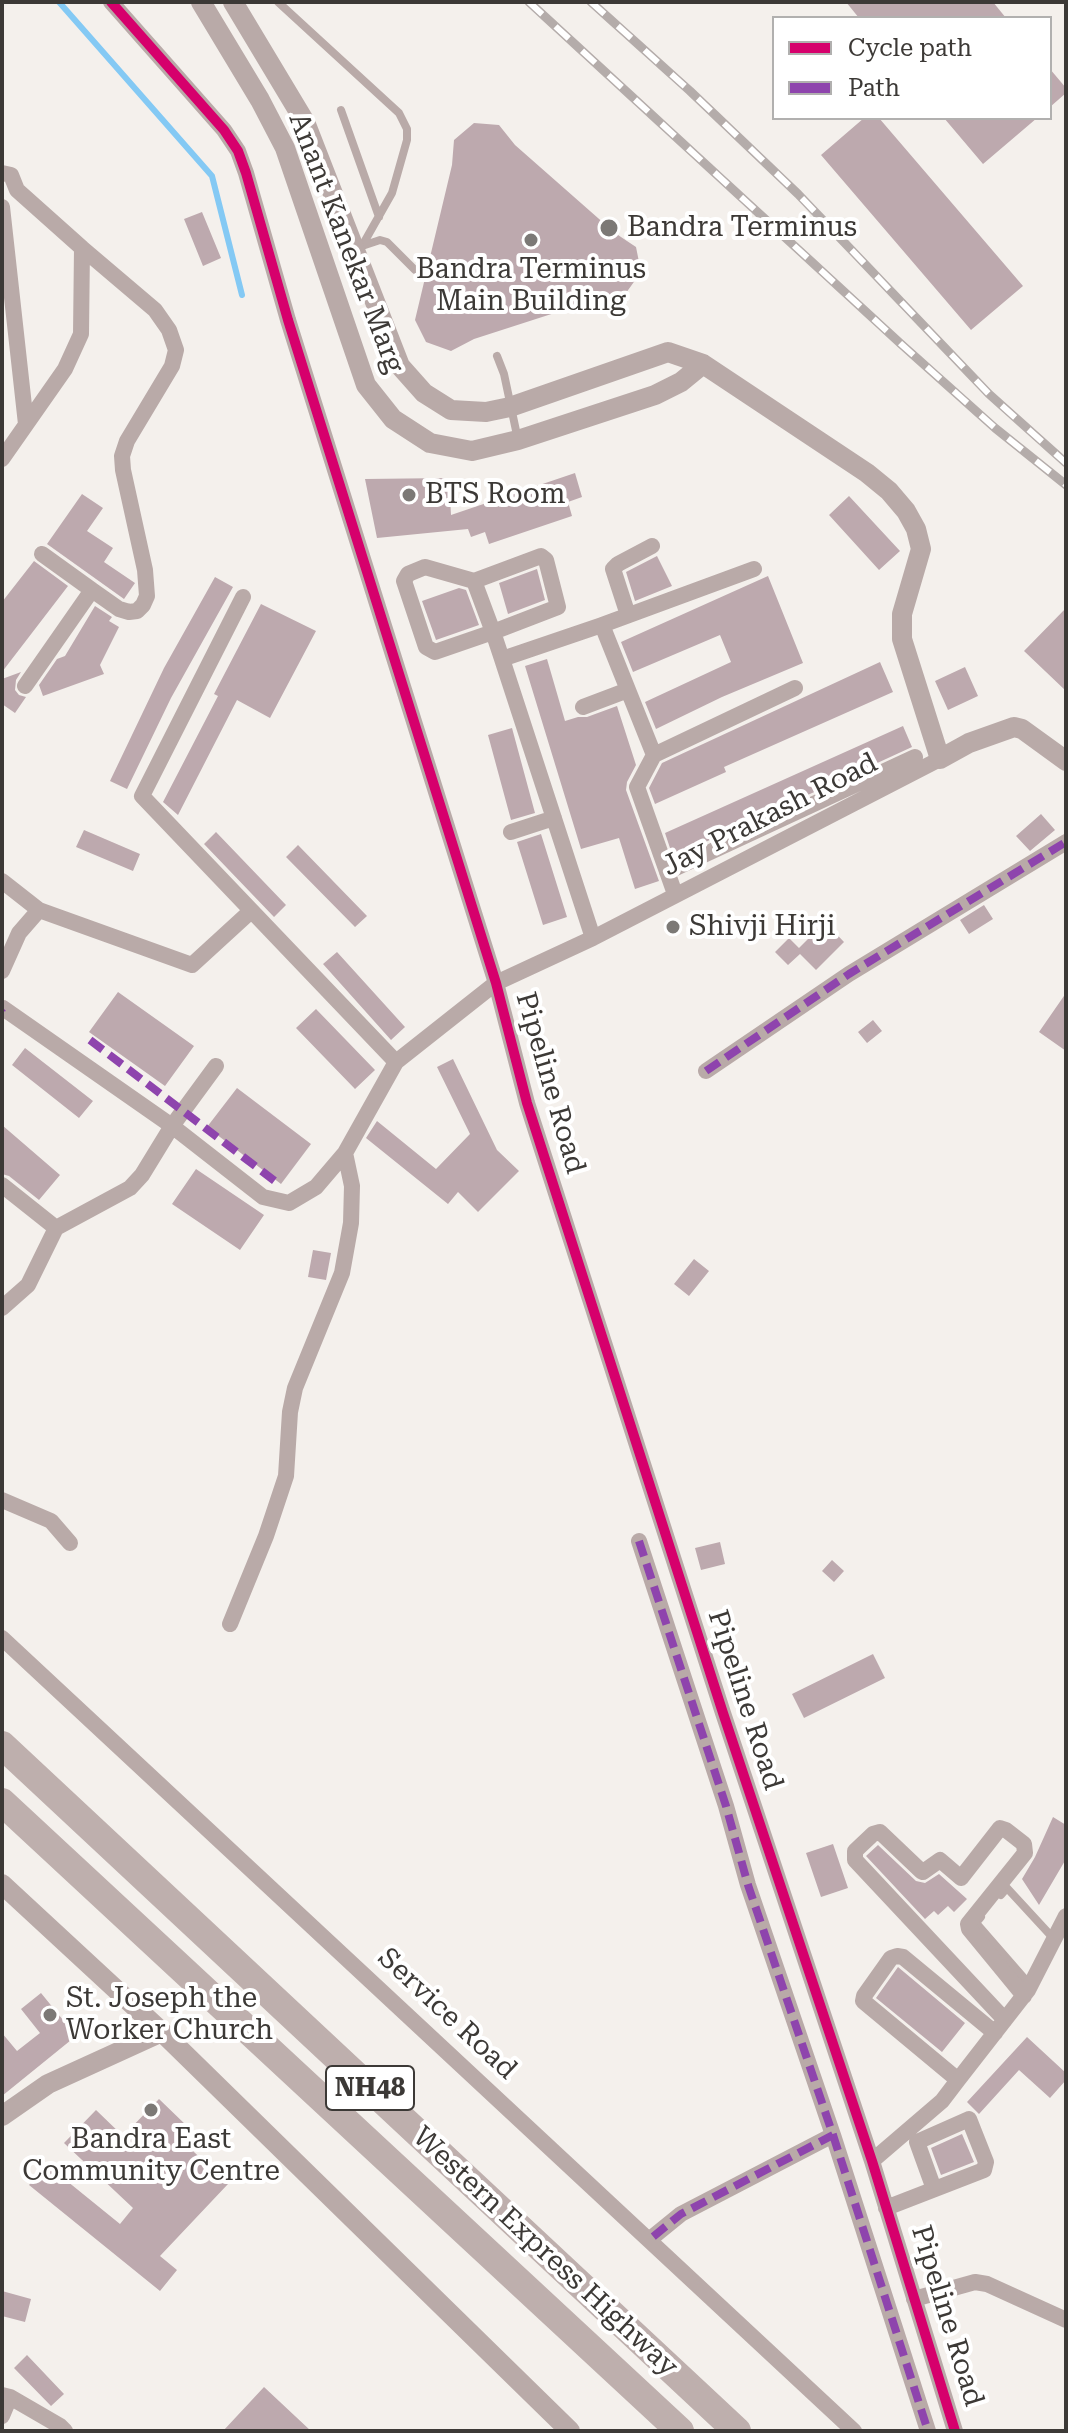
<!DOCTYPE html>
<style>
body{margin:0}
#map{position:relative;width:1068px;height:2433px;overflow:hidden;background:#f4f0ec;font-family:"Roboto Serif",serif}
canvas{display:block}
.frame{position:absolute;inset:0;border:4px solid #3c3936;pointer-events:none}
.legend{position:absolute;left:772px;top:16px;width:280px;height:104px;box-sizing:border-box;background:#fff;border:2px solid #b1b0af;margin:0;padding:10px 14px;list-style:none;font-size:24px;color:#3c3936}
.legend li{display:flex;align-items:center;gap:16px;height:40px}
.legend b{width:40px;border:2px solid #b1b0af}
</style>
<div id="map">
<canvas width="1068" height="2433"></canvas>
<div class="frame"></div>
<ul class="legend">
<li><b style="height:10px;background:#d6006c"></b>Cycle path</li>
<li><b style="height:10px;background:#8e44ad"></b>Path</li>
</ul>
</div>
<script>
const g = document.querySelector('canvas').getContext('2d');
g.lineJoin = 'round';
function toPath(rows) {
  const path = new Path2D();
  for (const r of rows) {
    path.moveTo(r[0], r[1]);
    for (let i = 2; i < r.length; i += 2) path.lineTo(r[i], r[i + 1]);
  }
  return path;
}
function stroke(path, color, width, dash) {
  g.strokeStyle = color;
  g.lineWidth = width;
  g.lineCap = dash ? 'butt' : 'round';
  g.setLineDash(dash || []);
  g.stroke(path);
}
function paint(path, color) {
  g.fillStyle = color;
  g.fill(path, 'evenodd');
}
function drawText(font, color, halo, rows, align = 'center') {
  g.font = font + ' "Roboto Serif",serif';
  g.lineWidth = 8;
  g.setLineDash([]);
  g.textBaseline = 'middle';
  g.strokeStyle = halo;
  g.fillStyle = color;
  for (const [text, x, y, turn = 0] of rows) {
    g.save();
    g.translate(x, y);
    g.rotate((+turn || 0) * Math.PI / 180);
    g.textAlign = isNaN(turn) ? turn : align;
    if (halo) g.strokeText(text, 0, 0);
    g.fillText(text, 0, 0);
    g.restore();
  }
}
stroke(toPath([
 [59,2,212,176,242,295]
]), '#84c9f4', 6);
paint(toPath([
 [846,2,993,2,1006,18,859,18],
 [1050,69,1066,88,1066,93,1050,107],
 [864,118,879,118,1023,286,971,330,821,155],
 [944,118,1037,118,983,164],
 [474,123,499,125,515,145,615,233,636,247,641,272,626,293,601,298,474,339,451,351,426,342,415,320,452,165,454,140],
 [202,212,221,258,203,266,184,219],
 [575,473,582,497,568,502,572,516,489,544,485,532,471,537,468,529,377,538,365,479,449,478,451,515],
 [82,494,103,508,87,531,113,548,104,562,135,583,124,599,47,544],
 [849,496,900,551,879,570,829,515],
 [657,556,672,586,635,601,626,572],
 [34,561,68,586,2,672,2,602],
 [537,569,545,600,508,614,499,583],
 [768,576,803,663,722,697,656,729,645,702,731,662,720,635,633,672,621,642],
 [215,577,233,587,171,698,127,789,110,781,164,668],
 [459,588,466,590,479,625,436,640,422,601],
 [261,604,316,631,270,718,237,700,178,815,163,802,218,696,214,694],
 [95,606,112,617,109,621,119,627,100,665,104,674,43,696,39,685,57,659,65,656],
 [1066,608,1066,691,1024,651],
 [547,659,565,721,578,717,587,717,617,706,636,765,627,782,626,790,659,881,635,889,619,838,581,849,525,666],
 [880,662,893,692,724,767,726,772,655,804,649,788,662,763],
 [965,667,978,696,948,710,935,681],
 [21,672,16,680,15,690,19,695,26,697,15,713,2,704,2,679],
 [903,726,912,747,673,857,665,833],
 [512,728,535,813,511,820,488,735],
 [1041,814,1055,830,1030,851,1016,836],
 [84,830,140,854,133,871,76,847],
 [216,832,286,905,274,917,204,844],
 [541,834,567,917,543,925,517,842],
 [298,845,367,916,355,927,286,857],
 [984,905,993,919,969,934,960,920],
 [825,922,844,942,816,970,800,954,788,965,775,952,789,938,799,948],
 [337,952,405,1027,391,1040,323,964],
 [118,992,194,1046,165,1086,89,1032],
 [1066,993,1066,1051,1039,1032],
 [316,1009,375,1070,355,1089,296,1028],
 [873,1020,882,1031,867,1043,858,1032],
 [25,1048,93,1101,79,1118,12,1065],
 [453,1059,497,1150,519,1171,478,1212,458,1192,448,1204,366,1138,377,1121,436,1169,470,1134,437,1067],
 [237,1088,311,1144,281,1184,207,1127],
 [2,1125,60,1175,39,1200,9,1176,2,1174],
 [196,1169,264,1215,240,1250,172,1204],
 [313,1250,331,1253,326,1280,308,1277],
 [694,1259,709,1271,689,1296,674,1284],
 [720,1542,725,1564,701,1570,695,1548],
 [832,1560,844,1571,834,1582,822,1571],
 [873,1654,885,1678,804,1718,792,1694],
 [1053,1817,1066,1825,1066,1859,1039,1905,1022,1879,1035,1857],
 [833,1844,848,1888,821,1897,806,1853],
 [878,1845,916,1881,925,1883,939,1874,967,1899,954,1912,948,1906,938,1915,934,1911,925,1919,866,1856],
 [898,1967,965,2023,942,2052,876,1998],
 [41,1993,76,2036,2,2096,2,2033,17,2051,40,2033,21,2009],
 [1027,2037,1066,2073,1066,2080,1050,2098,1019,2070,979,2114,967,2102],
 [159,2099,187,2126,177,2136,228,2184,160,2256,177,2270,160,2291,29,2185,46,2164,120,2224,133,2208,64,2143,96,2110,123,2136],
 [962,2134,974,2162,941,2175,931,2148],
 [2,2291,31,2299,25,2322,2,2316],
 [27,2355,64,2394,51,2406,14,2368],
 [264,2387,311,2431,223,2431]
]), '#bda9ae');
stroke(toPath([
 [278,2,399,113,407,129,407,140,392,193,362,246],
 [341,110,379,217],
 [359,247,380,240,387,242,415,270],
 [497,356,504,374,518,440],
 [1001,1895,1007,1888,1054,1939],
 [981,1917,976,1923,1030,1985]
]), '#b9aaa8', 8);
stroke(toPath([
 [111,2,224,130,238,151,246,173,288,320,496,983,527,1103,723,1713,872,2161,955,2431],
 [2,173,11,175,17,190,82,248],
 [2,207,26,424],
 [2,459,65,369,81,334,82,248,155,310,169,330,176,350,172,366,127,441,122,456,123,470,145,570,147,596,143,605,137,611,129,612,119,609,92,590,25,686],
 [42,554,92,590],
 [474,581,541,556,546,560,558,607,493,632,435,652,426,647,404,581,408,574,425,567,474,581,493,632,502,659],
 [243,597,142,796,396,1062,496,983,593,938,940,759],
 [628,615,613,569,618,564,652,546],
 [602,625,754,569],
 [583,707,628,690],
 [654,755,795,688],
 [511,832,554,818],
 [667,872,915,757],
 [2,881,39,910,192,965,251,911],
 [593,938,502,659,602,625,654,755,637,787,675,894],
 [2,971,19,933,39,910],
 [3,1008,172,1126,263,1197,289,1203,316,1187,345,1153,396,1062],
 [706,1071,849,974,1066,842],
 [2,1185,56,1228],
 [2,1308,28,1285,56,1228,130,1188,142,1175,172,1126,216,1066],
 [2,1500,51,1521,70,1543],
 [639,1541,726,1806,748,1885,833,2135,681,2214,649,2240],
 [230,1624,266,1536,286,1476,290,1412,295,1388,342,1273,351,1223,352,1186,345,1153],
 [2,1638,854,2431],
 [1005,2020,855,1860,855,1851,873,1834,880,1832,921,1871,923,1872,940,1860,961,1878,1000,1828,1006,1830,1024,1844,1025,1853,968,1924,969,1929,1024,1996],
 [958,2080,863,2001,864,1996,891,1958,897,1956,903,1957,995,2033],
 [833,2135,928,2431],
 [872,2161,942,2101,958,2080,1028,1990,1066,1916],
 [886,2208,984,2170,986,2162,969,2119,917,2142,934,2189],
 [914,2299,975,2282,987,2284,1066,2320],
 [2,2395,10,2397,60,2426,65,2431],
 [2,2416,10,2397]
]), '#b9aaa8', 16);
stroke(toPath([
 [201,2,260,100,285,148,366,385,393,419,430,443,472,451,518,440,655,395,681,382,703,364],
 [233,2,305,122,400,366,424,393,451,410,486,412,510,407,668,352,703,364,867,473,889,491,906,511,916,529,921,549,902,614,902,639,940,759,969,743,1014,727,1022,729,1066,761],
 [2,1884,162,2032,570,2431],
 [2,2116,48,2084,162,2032]
]), '#b9aaa8', 20);
stroke(toPath([
 [2,1745,737,2431],
 [2,1802,680,2431]
]), '#beafad', 28);
const rail = toPath([
 [529,2,901,344,995,428,1066,485],
 [591,2,690,91,798,194,989,394,1066,463]
]);
stroke(rail, '#b4acaa', 9);
stroke(rail, '#fff', 6, [18]);
stroke(toPath([
 [2,1009,3,1008],
 [90,1040,280,1185],
 [706,1071,849,974,1066,842],
 [639,1541,726,1806,748,1885,833,2135,681,2214,649,2240],
 [833,2135,928,2431]
]), '#8e44ad', 8, [16, 8]);
stroke(toPath([
 [111,2,224,130,238,151,246,173,288,320,496,983,527,1103,723,1713,872,2161,955,2431]
]), '#d6006c', 10);
for (const [x, y, r, color] of [
 [609,228,10,"#7c7976"],
 [531,240,8,"#7c7976"],
 [409,495,8,"#7c7976"],
 [673,927,8,"#7c7976"],
 [50,2015,8,"#7c7976"],
 [151,2110,8,"#7c7976"]
]) {
  const dot = new Path2D();
  dot.arc(x, y, r, 0, 2 * Math.PI);
  g.fillStyle = color;
  g.fill(dot);
  stroke(dot, '#fff', 3);
}
for (const [x, y, w] of [
 [370,2088,88]
]) {
  const box = new Path2D();
  box.roundRect(x - w / 2, y - 22, w, 44, 6);
  g.fillStyle = '#fff';
  g.fill(box);
  stroke(box, '#3c3936', 2);
}
drawText('bold 26px', '#3c3936', null, [
 ["NH48",370,2088]
]);
drawText('28px', '#3c3936', '#fff', [
 ["Bandra Terminus",627,228],
 ["Bandra Terminus",531,270,"center"],
 ["Main Building",531,302,"center"],
 ["BTS Room",425,495],
 ["Shivji Hirji",689,927],
 ["St. Joseph the",66,1999],
 ["Worker Church",66,2031],
 ["Bandra East",151,2140,"center"],
 ["Community Centre",151,2172,"center"]
], 'left');
drawText('28px', '#3c3936', '#fff', [
 ["Anant Kanekar Marg",346,243,69],
 ["Jay Prakash Road",770,815,-27],
 ["Pipeline Road",550,1083,74],
 ["Pipeline Road",745,1700,72],
 ["Service Road",447,2014,43],
 ["Western Express Highway",545,2252,43],
 ["Pipeline Road",947,2316,73]
]);
</script>
